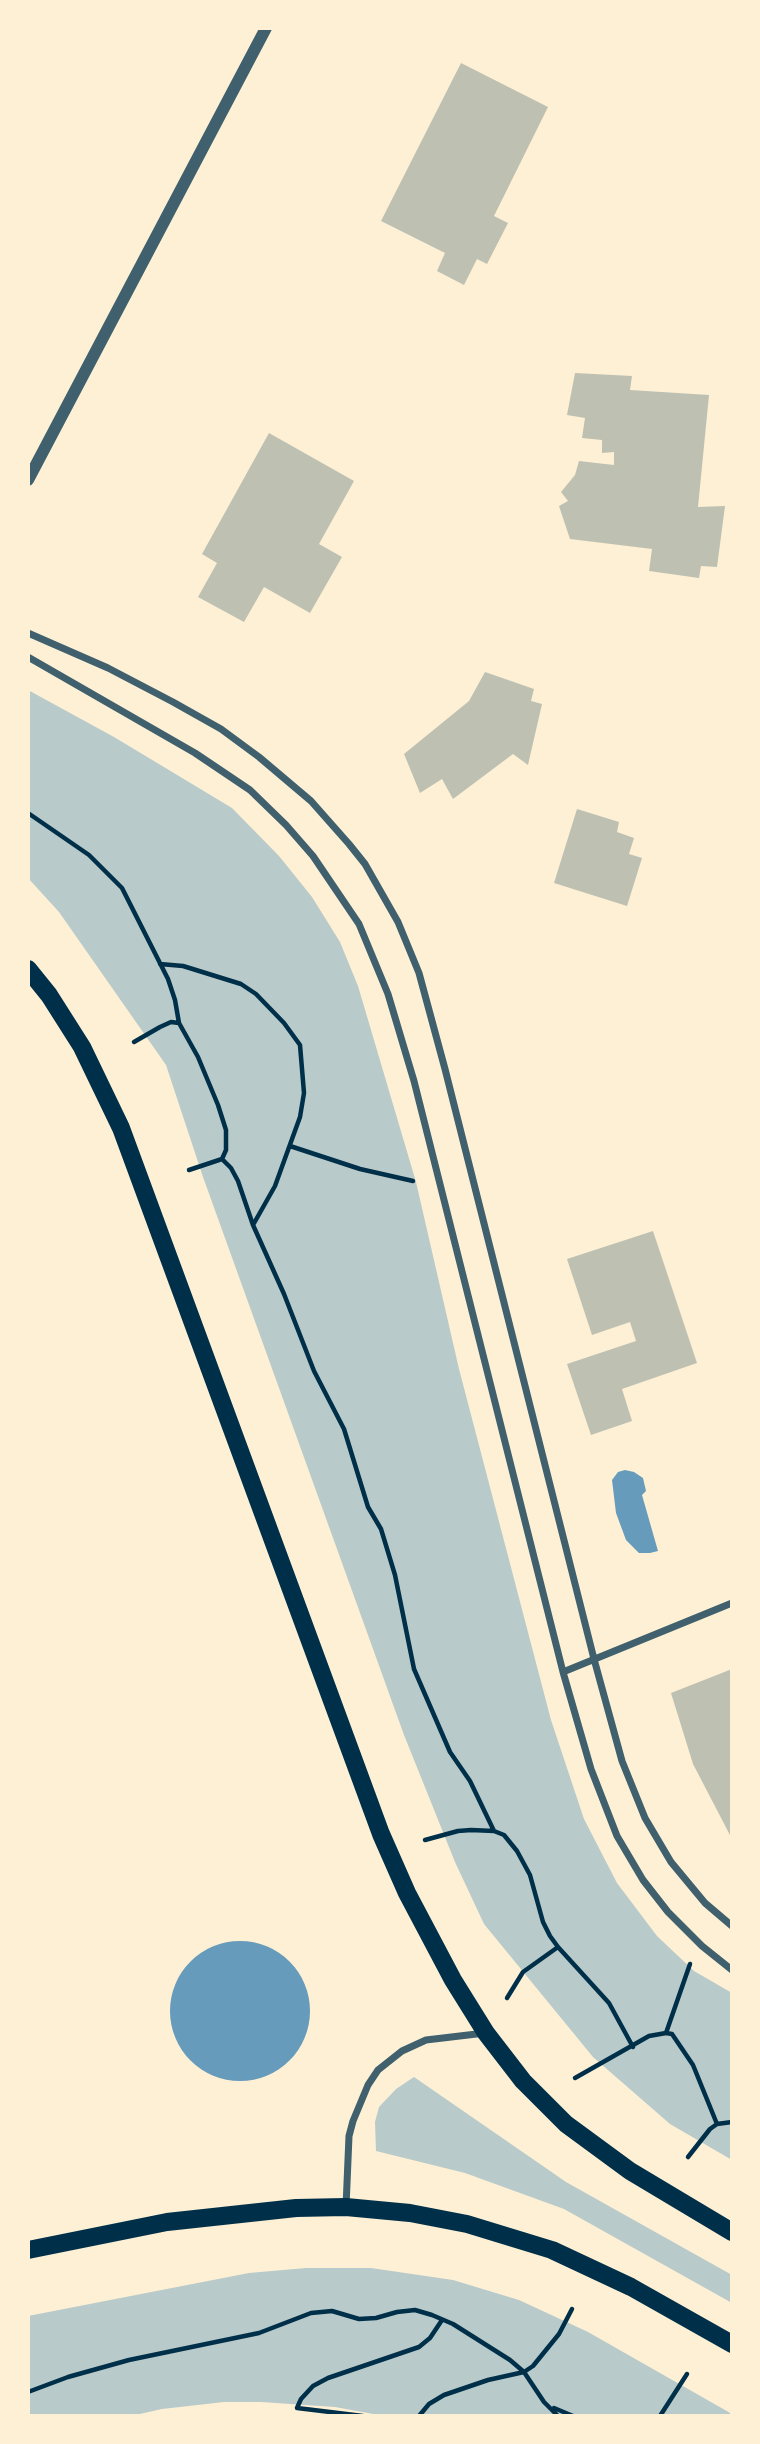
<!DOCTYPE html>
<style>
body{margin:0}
#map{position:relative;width:760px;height:2444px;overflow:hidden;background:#fdf0d5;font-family:Rubik,sans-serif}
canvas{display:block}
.frame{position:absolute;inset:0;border:30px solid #fdf0d5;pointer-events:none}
</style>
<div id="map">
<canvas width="760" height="2444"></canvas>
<div class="frame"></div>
</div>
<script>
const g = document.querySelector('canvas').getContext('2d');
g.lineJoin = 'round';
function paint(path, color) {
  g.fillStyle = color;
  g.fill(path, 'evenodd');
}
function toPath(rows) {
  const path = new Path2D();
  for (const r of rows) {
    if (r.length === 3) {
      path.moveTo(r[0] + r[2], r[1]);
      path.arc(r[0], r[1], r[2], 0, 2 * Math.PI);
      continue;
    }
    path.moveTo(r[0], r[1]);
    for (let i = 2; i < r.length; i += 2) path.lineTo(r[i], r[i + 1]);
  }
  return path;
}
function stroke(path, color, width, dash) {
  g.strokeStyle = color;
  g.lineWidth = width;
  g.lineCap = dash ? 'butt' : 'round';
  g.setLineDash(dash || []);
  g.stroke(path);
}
paint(toPath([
 [28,690,114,737,232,808,279,856,312,897,340,942,358,986,416,1182,459,1369,551,1720,584,1819,617,1883,657,1936,694,1971,732,1993,732,2160,670,2124,593,2057,484,1924,455,1862,404,1735,203,1177,166,1065,59,912,28,878],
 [414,2077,566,2182,732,2275,732,2303,564,2209,465,2173,376,2151,375,2122,379,2107,396,2089],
 [306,2268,371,2268,453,2280,519,2300,588,2332,732,2414,732,2416,384,2416,335,2407,261,2402,224,2402,162,2409,131,2416,28,2416,28,2316,249,2273]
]), '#b9caca');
paint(toPath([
 [625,1470,634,1472,643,1478,646,1491,642,1495,658,1551,650,1553,639,1553,626,1540,616,1513,612,1480,618,1472],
 [240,2011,70]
]), '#669bbc');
paint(toPath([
 [461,63,548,107,494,216,508,223,487,264,477,259,464,285,437,271,445,253,381,221],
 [575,373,632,376,630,390,709,395,698,507,725,506,717,567,701,566,699,578,649,571,652,549,570,539,559,506,568,501,561,492,575,475,579,461,614,465,614,452,602,453,602,440,582,438,585,418,567,415],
 [269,433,354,481,319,544,342,557,310,613,264,587,244,622,198,597,217,563,202,554],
 [485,672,534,689,531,701,542,704,528,765,513,754,453,799,442,779,420,793,404,754,469,701],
 [577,809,619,822,617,832,634,838,629,854,642,858,627,906,554,883],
 [653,1231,697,1363,622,1389,632,1421,591,1435,567,1364,636,1341,630,1322,592,1335,567,1259],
 [732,1669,732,1839,693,1764,671,1693]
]), '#bec0b2');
stroke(toPath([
 [28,813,89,855,122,888,168,979,175,1000,179,1023],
 [160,964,183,966,241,984,256,994,284,1023,300,1045,304,1093,300,1117,275,1186,253,1225],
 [134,1042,160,1027,171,1022,179,1023,198,1057,218,1105,226,1130,226,1150,222,1159,189,1170],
 [290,1146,360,1169,413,1181],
 [222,1159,231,1168,238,1181,253,1225,284,1294,314,1371,344,1429,368,1507,381,1529,395,1575,414,1669,450,1752,470,1781,494,1831],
 [425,1840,458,1831,471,1830,494,1831,504,1835,517,1851,530,1875,543,1922,550,1936,558,1947,609,2003,633,2047],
 [507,1998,523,1972,558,1947],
 [666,2033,690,1964],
 [575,2078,649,2036,666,2033,672,2034,693,2065,717,2124],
 [688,2157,710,2129,717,2124,732,2122],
 [28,2392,68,2377,129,2360,259,2333,311,2313,332,2311,359,2319,376,2318,397,2312,415,2310,432,2315,453,2324,510,2360,524,2372,544,2402,558,2416],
 [554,2408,573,2416],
 [363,2416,297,2408,301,2399,313,2386,328,2378,419,2347,430,2338,442,2320],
 [419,2416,429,2404,444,2395,488,2380,524,2372,533,2366,559,2334,572,2309],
 [660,2416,687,2374]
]), '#003049', 4.5);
stroke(toPath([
 [28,633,108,668,173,702,221,729,259,757,311,801,349,844,365,864,398,922,419,973,445,1069,594,1659,622,1761,645,1818,671,1862,705,1903,732,1926],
 [28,657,195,753,250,790,286,825,313,856,359,924,388,994,414,1081,563,1672,591,1769,617,1836,643,1880,668,1912,702,1946,732,1970],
 [563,1672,732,1603],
 [346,2207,349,2136,353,2121,368,2085,378,2070,402,2051,426,2040,485,2033]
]), '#3f606c', 7);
stroke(toPath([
 [28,480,266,28]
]), '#3f606c', 12);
stroke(toPath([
 [28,969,49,995,82,1047,121,1128,381,1834,407,1893,453,1980,486,2033,523,2081,566,2124,630,2171,732,2232],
 [28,2250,167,2222,296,2208,346,2207,410,2213,467,2224,552,2250,631,2287,732,2344]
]), '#003049', 18);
</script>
